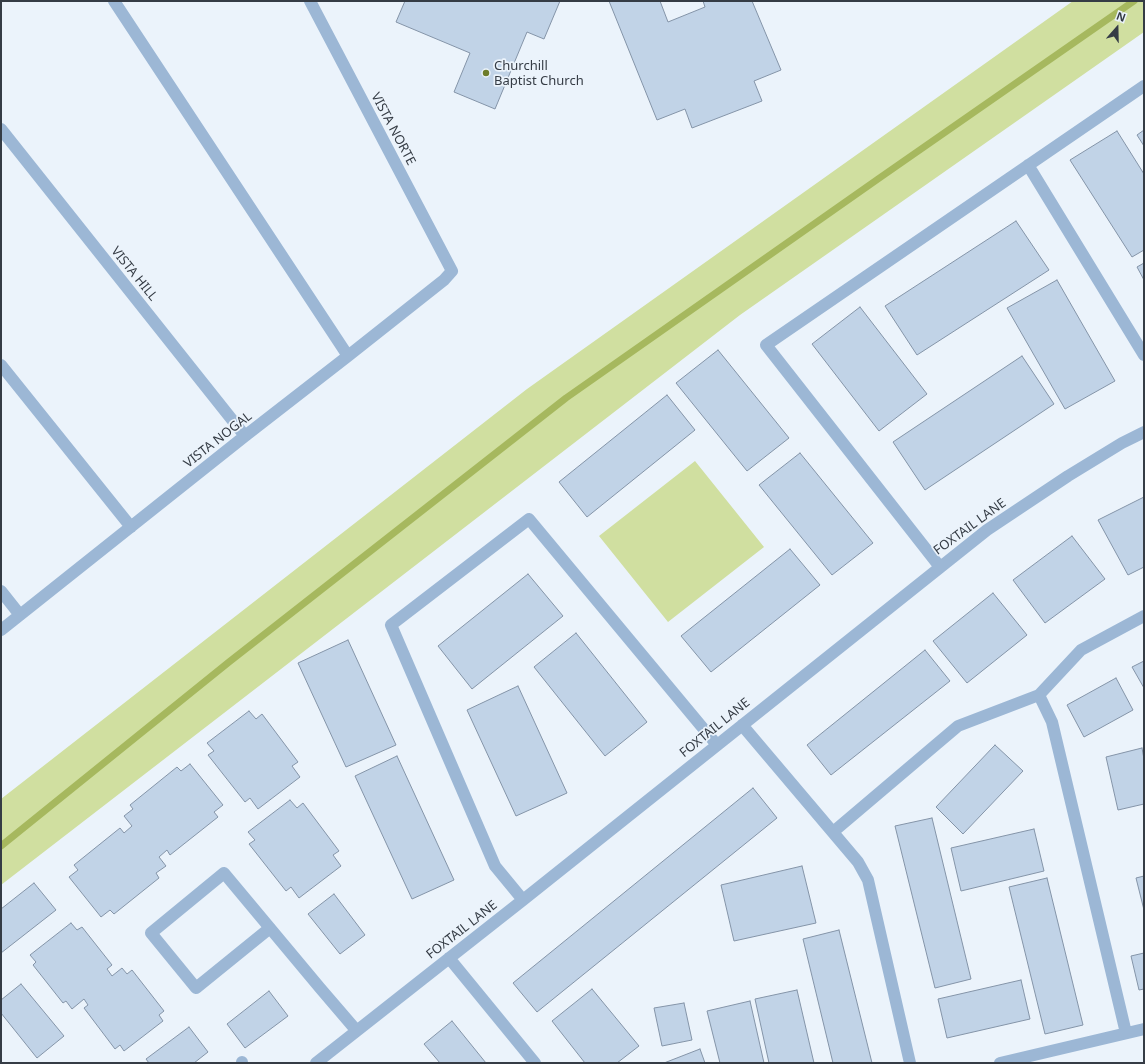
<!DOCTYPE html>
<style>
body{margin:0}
#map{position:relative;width:1145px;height:1064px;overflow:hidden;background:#ebf3fb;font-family:"Noto Sans",sans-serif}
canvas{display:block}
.frame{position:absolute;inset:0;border:2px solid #353c45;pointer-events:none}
.north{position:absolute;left:1097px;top:8px;width:40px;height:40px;-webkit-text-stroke:3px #ebf3fb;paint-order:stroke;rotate:20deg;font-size:11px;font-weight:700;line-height:16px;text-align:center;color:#353c45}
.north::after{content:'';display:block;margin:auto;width:14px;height:18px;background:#353c45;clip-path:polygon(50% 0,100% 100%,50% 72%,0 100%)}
</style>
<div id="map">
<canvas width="1145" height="1064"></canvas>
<div class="frame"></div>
<div class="north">N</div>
</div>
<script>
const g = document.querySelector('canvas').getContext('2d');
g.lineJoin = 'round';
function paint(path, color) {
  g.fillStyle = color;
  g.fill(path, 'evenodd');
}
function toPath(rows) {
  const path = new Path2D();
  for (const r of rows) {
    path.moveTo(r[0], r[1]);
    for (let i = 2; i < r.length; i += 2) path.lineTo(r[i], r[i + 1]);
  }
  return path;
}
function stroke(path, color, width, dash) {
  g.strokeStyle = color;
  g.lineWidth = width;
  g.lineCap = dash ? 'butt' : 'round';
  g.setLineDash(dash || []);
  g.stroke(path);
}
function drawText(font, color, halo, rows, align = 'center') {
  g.font = font + ' "Noto Sans",sans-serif';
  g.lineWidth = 3.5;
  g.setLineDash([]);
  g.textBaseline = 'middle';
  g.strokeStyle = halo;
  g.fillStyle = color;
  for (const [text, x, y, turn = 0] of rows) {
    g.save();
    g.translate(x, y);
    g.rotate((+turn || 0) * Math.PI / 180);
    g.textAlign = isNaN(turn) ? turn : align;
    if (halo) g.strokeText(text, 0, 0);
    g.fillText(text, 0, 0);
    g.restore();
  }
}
paint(toPath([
 [1073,1,1144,1,1144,32,740,315,1,885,1,799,527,389],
 [695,461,764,547,668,622,599,536]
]), '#d0dfa0');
stroke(toPath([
 [1,846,229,662,566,398,878,179,1134,1]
]), '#a6b85e', 7);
const building = toPath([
 [405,1,560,1,544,39,527,32,495,109,454,92,470,53,396,22,405,1],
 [609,1,660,1,668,22,705,7,703,1,752,1,781,70,754,81,762,101,692,128,685,109,657,120,609,1],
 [1144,130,1144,146,1137,135,1144,130],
 [1117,131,1144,174,1144,250,1132,257,1070,160,1117,131],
 [1016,221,1049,270,917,355,885,306,1016,221],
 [1144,263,1144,280,1137,267,1144,263],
 [1057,280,1115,381,1065,409,1007,308,1057,280],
 [860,307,927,394,879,431,812,344,860,307],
 [718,350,789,438,747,471,676,383,718,350],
 [1022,356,1054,404,925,490,893,442,1022,356],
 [667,395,695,430,587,517,559,482,667,395],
 [800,453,873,543,832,575,759,485,800,453],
 [1144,497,1144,567,1128,575,1098,520,1144,497],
 [1072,536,1105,579,1045,623,1013,580,1072,536],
 [790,549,820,585,711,672,681,636,790,549],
 [528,574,563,616,472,689,438,646,528,574],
 [993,593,1027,635,967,683,933,641,993,593],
 [576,633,647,722,605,756,534,667,576,633],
 [348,640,396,745,346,767,298,663,348,640],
 [925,650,950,681,831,775,807,745,925,650],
 [1144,661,1144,688,1132,667,1144,661],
 [1116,678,1133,710,1084,737,1067,705,1116,678],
 [518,686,567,793,516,816,467,710,518,686],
 [249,711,256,719,262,714,298,762,292,766,300,777,258,809,250,798,245,802,208,755,214,751,207,743,249,711],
 [995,745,1023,771,963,834,936,807,995,745],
 [1142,748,1144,759,1144,804,1118,810,1106,757,1142,748],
 [397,756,454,880,412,899,355,776,397,756],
 [190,764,223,805,214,812,218,817,170,855,167,850,159,857,166,866,156,873,159,878,114,914,110,910,101,917,69,877,78,870,74,865,120,828,124,833,132,826,124,816,133,809,130,805,177,767,181,771,190,764],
 [753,788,777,818,537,1012,513,983,753,788],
 [290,800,297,808,303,803,339,851,333,855,341,866,299,898,291,887,286,891,249,844,255,840,248,832,290,800],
 [932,818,971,979,935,988,895,826,932,818],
 [1034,829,1044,871,961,891,951,848,1034,829],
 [802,866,816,923,734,941,721,885,802,866],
 [1144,876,1144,910,1136,878,1144,876],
 [1047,878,1083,1025,1045,1034,1009,887,1047,878],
 [34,883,56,910,1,953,1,909,34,883],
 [334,894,365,935,340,954,308,914,334,894],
 [71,923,77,930,82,927,112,965,107,969,112,976,122,968,127,974,132,970,164,1011,159,1015,163,1021,124,1051,120,1045,115,1049,84,1008,88,1005,84,999,72,1009,66,1001,63,1003,33,965,36,962,30,955,71,923],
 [839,930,872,1063,833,1063,803,939,839,930],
 [1144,953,1144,989,1139,990,1131,956,1144,953],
 [1021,980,1030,1019,947,1038,938,999,1021,980],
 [21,984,64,1036,37,1058,1,1013,1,1000,21,984],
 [592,989,639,1046,617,1063,585,1063,552,1021,592,989],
 [797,990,814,1063,769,1063,755,999,797,990],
 [269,991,288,1016,245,1048,227,1024,269,991],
 [750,1001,764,1063,720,1063,707,1011,750,1001],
 [684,1003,692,1040,662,1046,654,1008,684,1003],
 [452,1021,486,1063,440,1063,424,1044,452,1021],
 [189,1027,208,1052,194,1063,149,1063,146,1059,189,1027],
 [700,1049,705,1063,664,1063,700,1049]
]);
paint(building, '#c1d3e7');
stroke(building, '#8494a8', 1);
stroke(toPath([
 [114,1,348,356],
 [1,129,245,436],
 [1028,165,1144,355],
 [1,365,131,527],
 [940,567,766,345,1144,86],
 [1,591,20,615],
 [1,630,245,436,348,356,444,280,452,271,310,1],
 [1039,695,1052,722,1126,1033],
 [742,725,858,862,868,880,910,1063],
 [833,832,958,726,1039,695,1081,650,1144,616],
 [523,900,495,866,391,625,529,519,717,745],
 [270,928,196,988,151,933,224,873,320,988,356,1030],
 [449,958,535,1063],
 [242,1063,242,1062],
 [316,1063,523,900,987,530,1068,476,1122,443,1144,432],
 [1000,1063,1144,1029]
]), '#9cb7d5', 12);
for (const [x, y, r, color] of [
 [486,73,4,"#6d7c2a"]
]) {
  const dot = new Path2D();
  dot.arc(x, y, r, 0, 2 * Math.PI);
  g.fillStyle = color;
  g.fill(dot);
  stroke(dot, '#ebf3fb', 1.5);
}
drawText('13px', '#353c45', '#ebf3fb', [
 ["Churchill",494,66],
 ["Baptist Church",494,81]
], 'left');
drawText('13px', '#353c45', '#ebf3fb', [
 ["VISTA NORTE",393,129,62],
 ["VISTA HILL",134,274,51],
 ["VISTA NOGAL",218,440,-38],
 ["FOXTAIL LANE",970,527,-36],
 ["FOXTAIL LANE",715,728,-39],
 ["FOXTAIL LANE",462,930,-38]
]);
</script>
